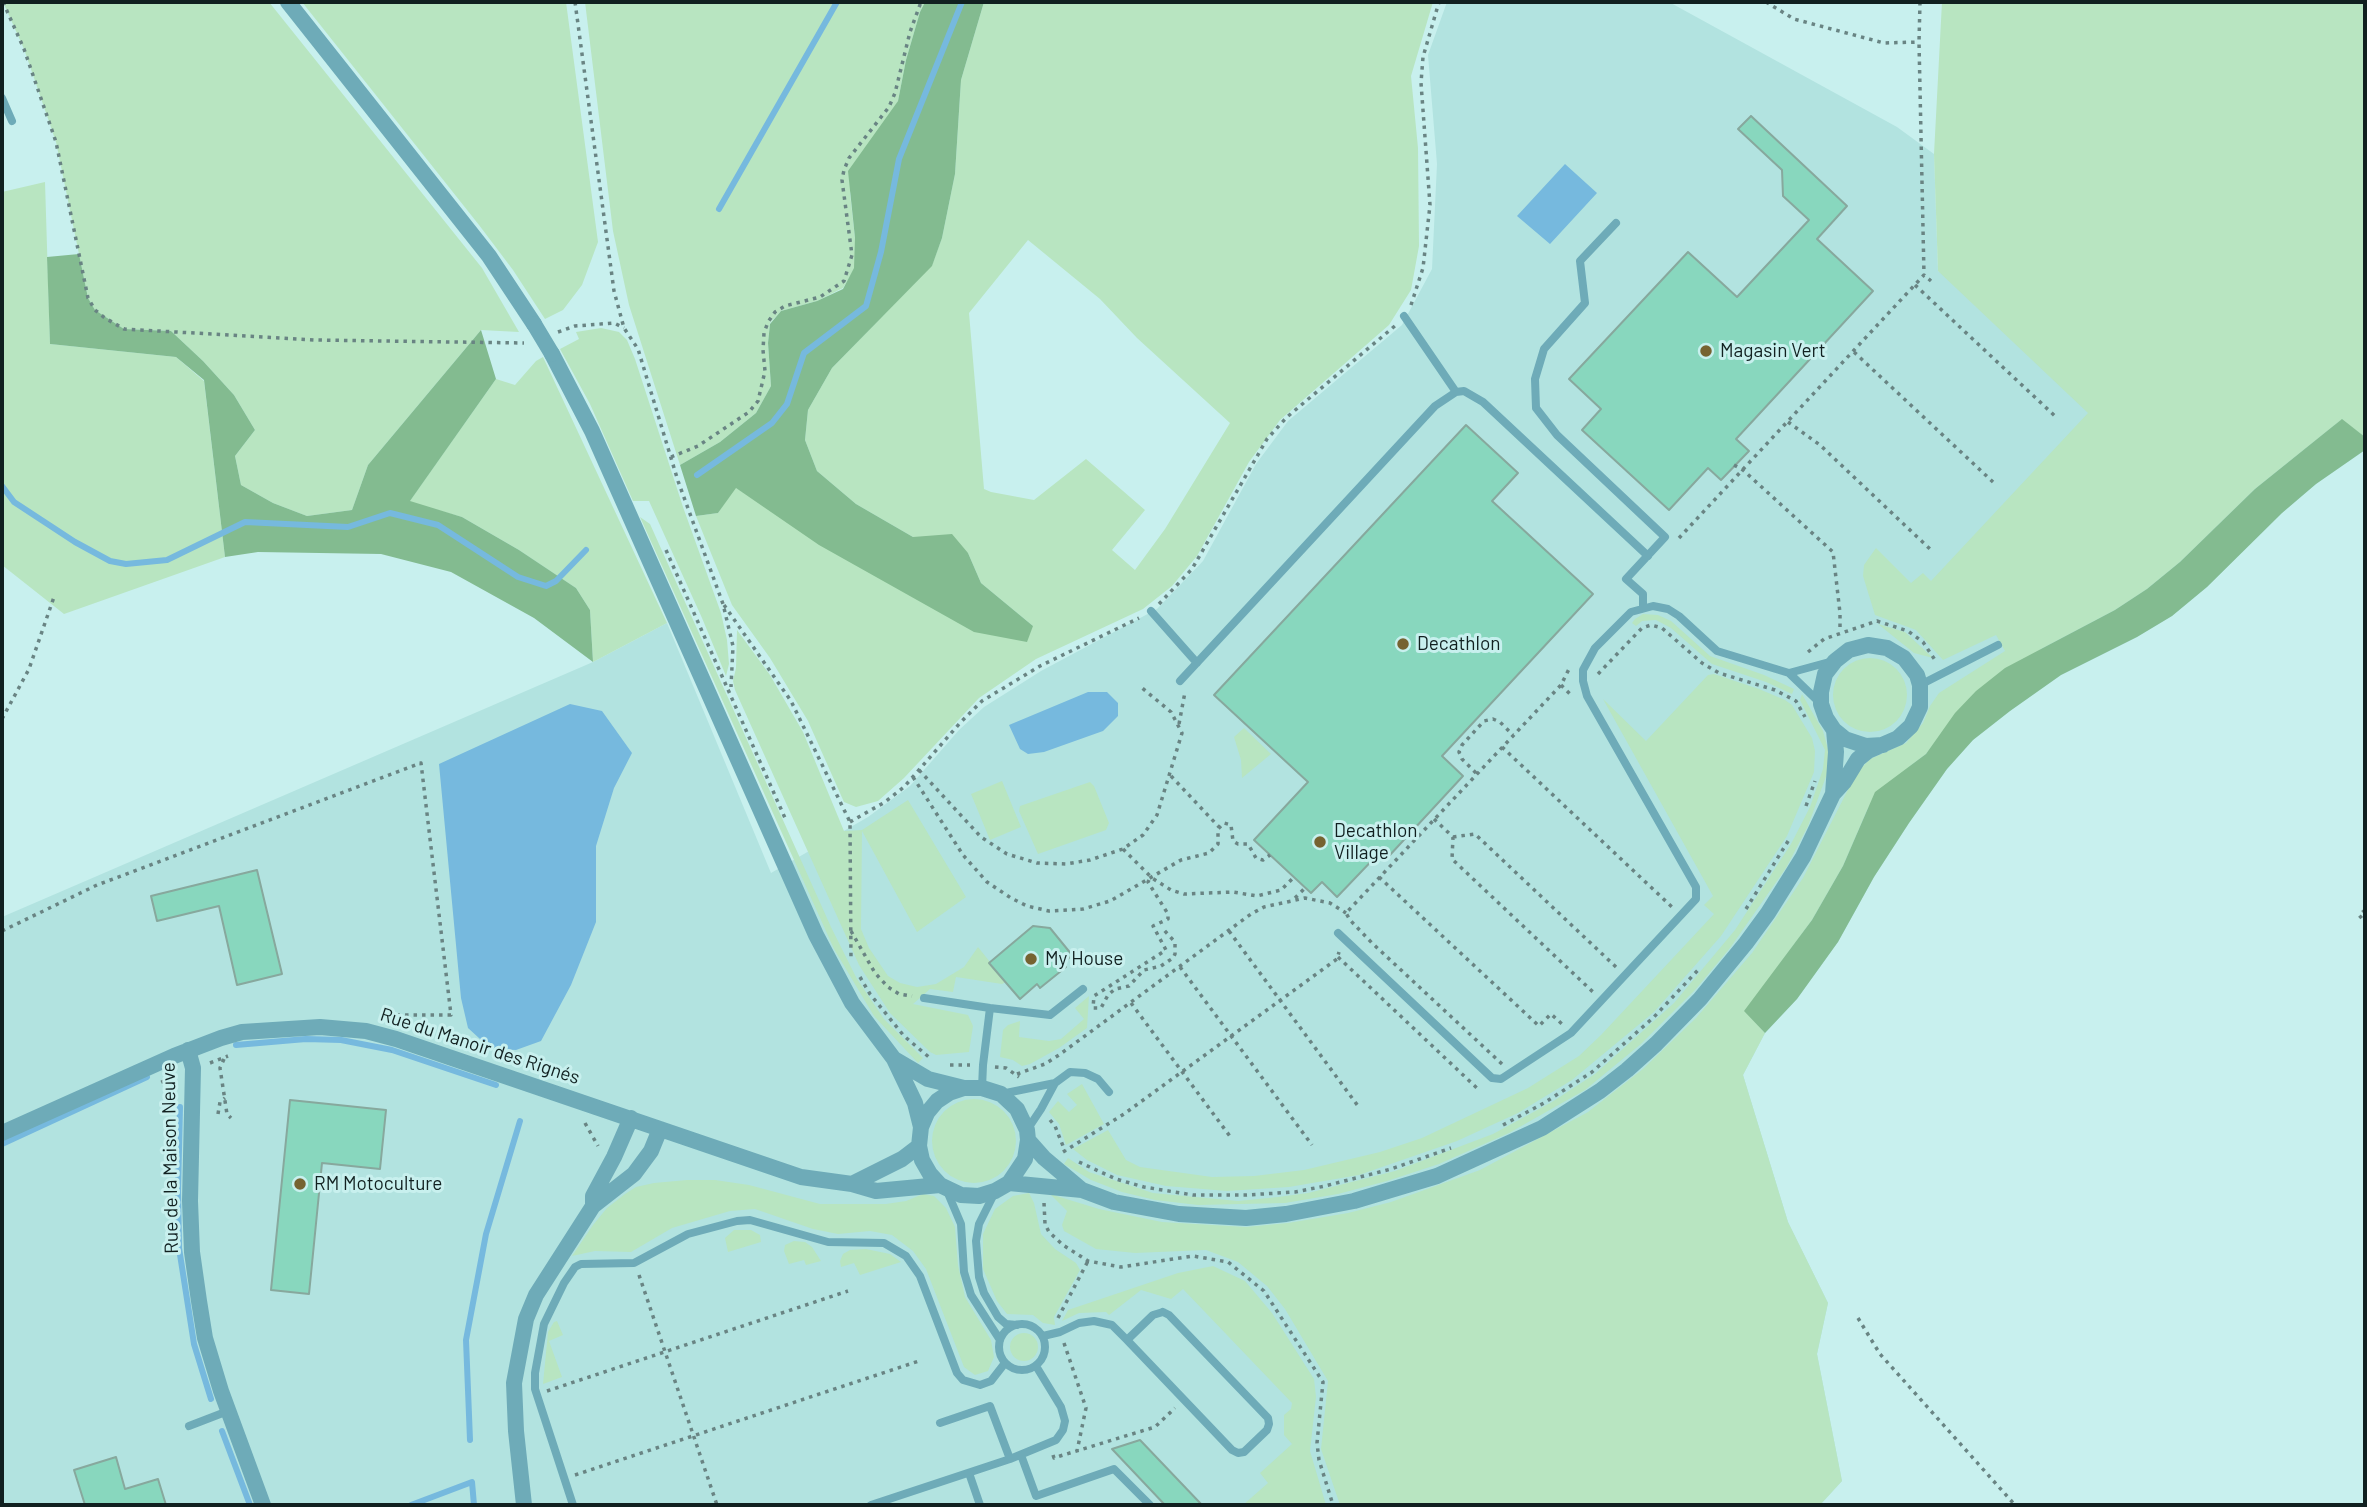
<!DOCTYPE html>
<meta charset="utf-8">
<style>
body{margin:0}
#map{position:relative;width:2367px;height:1507px;overflow:hidden;background:#c8f0ee;font-family:Barlow,sans-serif}
canvas{display:block}
.frame{position:absolute;inset:0;border:4px solid #112020;pointer-events:none}
</style>
<div id="map">
<canvas width="2367" height="1507"></canvas>
<div class="frame"></div>
</div>
<script>
const g = document.querySelector('canvas').getContext('2d');
g.lineJoin = 'round';
function paint(path, color) {
  g.fillStyle = color;
  g.fill(path, 'evenodd');
}
function toPath(rows) {
  const path = new Path2D();
  for (const r of rows) {
    if (r.length === 3) {
      path.moveTo(r[0] + r[2], r[1]);
      path.arc(r[0], r[1], r[2], 0, 2 * Math.PI);
      continue;
    }
    path.moveTo(r[0], r[1]);
    for (let i = 2; i < r.length; i += 2) path.lineTo(r[i], r[i + 1]);
  }
  return path;
}
function stroke(path, color, width, dash) {
  g.strokeStyle = color;
  g.lineWidth = width;
  g.lineCap = dash ? 'butt' : 'round';
  g.setLineDash(dash || []);
  g.stroke(path);
}
function drawText(font, color, halo, rows, align = 'center') {
  g.font = font + ' Barlow,sans-serif';
  g.lineWidth = 6;
  g.setLineDash([]);
  g.textBaseline = 'middle';
  g.strokeStyle = halo;
  g.fillStyle = color;
  for (const [text, x, y, turn = 0] of rows) {
    g.save();
    g.translate(x, y);
    g.rotate((+turn || 0) * Math.PI / 180);
    g.textAlign = isNaN(turn) ? turn : align;
    if (halo) g.strokeText(text, 0, 0);
    g.fillText(text, 0, 0);
    g.restore();
  }
}
paint(toPath([
 [1447,2,1669,2,1897,127,1934,154,1938,271,2365,437,2365,450,2316,484,2282,513,2207,587,2172,616,2137,637,2061,675,2010,711,1973,740,1947,769,1909,823,1874,877,1838,942,1797,999,1765,1033,1743,1075,1788,1222,1828,1303,1817,1354,1842,1481,1820,1505,2,1505,2,917,593,662,667,623,771,873,868,817,910,786,959,730,984,707,1041,671,1157,609,1203,561,1256,464,1288,421,1402,325,1432,269,1437,164,1428,55]
]), '#b2e3e0');
paint(toPath([
 [3,2,269,2,482,268,519,332,481,330,368,465,352,510,307,516,273,503,241,485,235,456,255,430,234,395,203,361,171,331,124,329,95,310,88,298,56,142,24,49],
 [302,2,566,2,598,242,582,285,563,310,545,319,513,270,479,225],
 [585,2,925,2,920,12,906,60,898,101,850,193,855,238,855,268,843,288,817,301,781,311,770,323,768,343,771,386,756,413,720,442,680,465,629,305,613,231],
 [984,2,1433,2,1411,76,1418,148,1419,246,1411,290,1389,325,1280,420,1249,462,1197,556,1172,586,1143,609,1036,659,979,698,904,778,878,801,856,807,844,802,808,721,770,658,732,605,696,516,718,513,735,487,755,500,1033,626,981,583,968,553,913,537,856,504,817,471,805,440,808,410,832,368,932,265,942,238,955,174,961,80],
 [1028,240,1100,299,1137,338,1230,423,1165,529,1135,570,1112,550,1145,510,1086,459,1034,500,991,492,984,489,969,313],
 [1942,2,2365,2,2365,437,2341,420,2255,489,2180,562,2147,589,2115,610,2041,649,1936,741,1926,754,1910,766,1868,808,1843,866,1812,920,1745,1011,1765,1033,1743,1075,1788,1222,1828,1303,1817,1354,1842,1481,1820,1505,1340,1505,1321,1449,1328,1381,1285,1309,1267,1286,1238,1262,1206,1250,1135,1253,1096,1249,1064,1231,1062,1225,1067,1211,1050,1194,1099,1209,1162,1222,1246,1227,1288,1223,1348,1213,1391,1202,1480,1170,1588,1112,1643,1069,1696,1018,1752,953,1803,878,1857,772,1870,759,1906,743,1923,723,1930,706,1939,693,2005,651,1996,635,1943,660,1916,630,1875,615,1863,576,1864,565,1876,548,1911,583,1923,573,1931,581,2088,413,1938,271,1934,154],
 [45,182,50,344,176,357,204,381,225,557,64,614,2,565,2,192],
 [601,328,619,332,627,340,635,359,683,507,721,613,727,640,729,664,726,676,702,618,649,501,633,501,590,404,560,349,579,339,576,332],
 [543,357,667,623,593,662,590,610,576,588,519,550,462,517,409,502,496,379,515,385,536,361],
 [640,517,650,524,831,927,857,979,884,1019,923,1058,918,1063,874,1016,834,949],
 [1643,614,1658,615,1671,621,1710,656,1764,675,1794,689,1792,694,1766,682,1712,664,1671,628,1656,620,1642,621,1636,626,1632,623,1635,619],
 [1878,624,1905,632,1933,658,1914,653],
 [737,630,770,675,803,732,844,831,862,830,908,800,966,897,917,932,862,831,861,929,869,948,888,976,900,983,917,987,936,984,964,967,978,947,1006,982,1002,984,956,977,953,992,930,989,913,1004,968,1015,973,1026,969,1052,936,1055,930,1052,890,1013,859,965,735,690,733,681,736,668],
 [1870,695,37],
 [1714,674,1759,689,1785,700,1792,705,1812,738,1815,751,1814,772,1787,836,1721,936,1654,1012,1572,1080,1518,1113,1457,1141,1359,1175,1289,1187,1227,1191,1166,1186,1117,1175,1087,1160,1073,1149,1108,1130,1126,1160,1140,1167,1212,1177,1254,1176,1304,1170,1380,1152,1422,1138,1528,1088,1579,1056,1601,1035,1714,914,1704,905,1713,896,1603,699,1646,741,1708,675],
 [1802,694,1823,731,1828,749,1828,771,1808,826,1786,868,1730,948,1695,990,1641,1044,1585,1090,1509,1133,1439,1164,1387,1181,1338,1194,1285,1203,1198,1205,1155,1200,1122,1192,1091,1180,1064,1164,1068,1158,1089,1172,1153,1193,1238,1201,1278,1197,1308,1193,1395,1171,1493,1134,1552,1102,1595,1074,1674,1003,1735,930,1791,844,1810,807,1823,769,1825,750,1800,700],
 [1244,728,1271,754,1242,778,1241,760,1234,737],
 [1002,781,1021,827,990,840,971,794],
 [1090,782,1094,786,1109,823,1106,830,1038,854,1019,811,1020,806],
 [1089,996,1087,1028,1059,1048,1030,1064,1022,1066,1013,1060,1000,1057,1003,1030,1008,1025,1020,1021,1019,1037,1049,1041,1061,1039,1084,1019,1075,1008],
 [1082,1084,1104,1124,1066,1145,1059,1124,1049,1112,1058,1101,1069,1112,1077,1105,1067,1094],
 [974,1141,42],
 [687,1180,715,1180,749,1185,820,1204,886,1204,906,1201,923,1194,934,1196,946,1208,955,1227,958,1265,965,1297,991,1340,994,1357,988,1371,975,1375,964,1367,926,1269,913,1251,892,1235,870,1231,838,1234,813,1229,755,1209,730,1211,672,1228,631,1252,595,1251,572,1256,593,1225,607,1208,625,1194,636,1187,654,1183],
 [1029,1193,1034,1203,1041,1234,1055,1249,1076,1263,1080,1270,1054,1317,1055,1325,1043,1323,1033,1315,1007,1314,997,1301,983,1269,983,1234,995,1209,1013,1196],
 [734,1230,751,1230,760,1235,761,1242,728,1252,725,1238],
 [794,1241,805,1242,812,1247,821,1261,806,1265,804,1260,789,1264,784,1251,785,1245],
 [866,1249,890,1254,901,1262,860,1275,854,1263,841,1267,840,1261,843,1254,850,1250],
 [1213,1266,1245,1281,1272,1313,1314,1379,1316,1397,1310,1451,1326,1505,1243,1505,1268,1483,1260,1473,1292,1444,1284,1435,1284,1415,1291,1409,1292,1403,1183,1289,1171,1299,1141,1290,1109,1315,1106,1312,1079,1313,1062,1321,1068,1310,1178,1273],
 [557,1321,563,1335,549,1341,562,1377,543,1384,548,1332,554,1322],
 [1024,1347,14]
]), '#b8e5c1');
paint(toPath([
 [925,2,984,2,961,80,955,174,942,238,932,266,832,368,808,410,805,440,817,471,856,504,913,537,952,534,968,553,981,583,1033,626,1027,642,974,632,819,545,736,488,718,513,696,516,680,465,720,442,756,413,771,386,768,343,770,324,781,311,817,301,843,289,854,268,855,238,848,171,898,101,906,60,920,12],
 [79,254,88,298,95,310,124,329,171,331,203,361,234,395,255,430,235,456,241,485,273,503,307,516,352,510,368,465,481,330,496,379,410,501,462,517,519,550,576,588,590,610,593,662,534,618,451,572,381,554,258,552,225,557,204,380,176,357,50,344,47,257],
 [2342,419,2365,437,2365,450,2316,484,2282,513,2207,587,2172,616,2137,637,2061,675,2010,711,1973,740,1947,769,1909,823,1874,877,1838,942,1797,999,1765,1033,1744,1011,1812,920,1843,866,1875,792,1926,754,1955,713,1976,691,2005,668,2115,610,2147,589,2180,562,2255,489]
]), '#83bb90');
paint(toPath([
 [1565,164,1597,193,1550,244,1517,216],
 [1088,692,1107,692,1118,703,1118,716,1103,731,1044,752,1028,754,1020,749,1009,725],
 [570,704,602,711,632,753,614,788,596,846,596,922,571,985,541,1041,516,1050,491,1049,468,1028,461,998,439,764]
]), '#76b9de');
stroke(toPath([
 [719,209,837,2],
 [697,475,772,423,787,404,804,353,866,306,881,252,899,159,962,2],
 [2,486,14,502,75,542,110,561,126,564,167,560,245,522,348,527,390,513,438,525,518,577,546,586,556,581,586,550],
 [236,1045,306,1039,341,1040,392,1050,496,1085],
 [180,1107,178,1191,179,1248,194,1344,211,1399],
 [2,1144,147,1077],
 [222,1431,250,1505],
 [470,1440,466,1340,486,1234,520,1121],
 [411,1505,472,1482,474,1505]
]), '#76b9de', 6);
const building = toPath([
 [1751,116,1847,206,1817,239,1873,291,1736,439,1749,451,1721,480,1708,468,1669,510,1582,430,1601,409,1569,379,1688,252,1737,297,1809,220,1783,196,1782,170,1738,129,1751,116],
 [1466,425,1518,473,1492,501,1593,594,1442,756,1463,776,1389,856,1382,850,1337,897,1322,882,1311,893,1254,840,1308,782,1214,695,1466,425],
 [257,870,282,974,237,985,219,906,157,921,151,896,257,870],
 [1033,926,1050,928,1072,955,1062,964,1066,967,1040,988,1037,984,1020,999,989,963,1033,926],
 [290,1100,386,1110,380,1169,322,1163,309,1294,271,1290,290,1100],
 [1140,1440,1202,1505,1165,1505,1112,1449,1140,1440],
 [116,1457,125,1489,158,1479,166,1505,85,1505,74,1470,116,1457]
]);
paint(building, '#88d7be');
stroke(building, '#87a89d', 2);
stroke(toPath([
 [3,2,24,49,56,142,88,298,95,310,105,318,124,329,315,340,524,343],
 [575,2,614,291,624,328,638,349,678,481,723,604,733,646,731,687],
 [1766,2,1794,19,1884,43,1919,42],
 [1920,2,1919,42,1924,275],
 [1915,285,2055,416],
 [1411,305,1423,268,1430,205,1421,83,1423,57,1439,2],
 [558,332,575,326,614,323,624,328],
 [1854,352,1993,482],
 [1788,422,1820,445,1930,549],
 [671,457,698,446,749,412,758,401,765,371,763,350,764,333,768,322,775,312,785,306,820,297,844,281,852,255,842,180,844,170,849,158,889,107,895,93,910,32,921,2],
 [1734,465,1743,470,1833,552,1840,613,1840,632],
 [1679,538,1924,275,1931,281],
 [666,550,785,818],
 [1159,604,1192,569,1267,439,1287,417,1396,325],
 [724,605,791,701,850,822,851,960],
 [1808,652,1824,639,1877,621,1908,631,1923,642,1937,663],
 [1598,674,1642,628,1651,625,1662,628,1702,663,1719,673,1775,690,1796,701,1805,717],
 [1561,685,1572,696],
 [2,719,29,669,54,597],
 [1179,724,1185,692],
 [1502,747,1672,907],
 [919,770,981,837,1007,854,1037,863,1066,864,1090,860,1123,849,1143,835,1157,815,1182,733,1171,712,1141,687],
 [1476,773,1462,759,1459,752,1462,745,1484,721,1493,719,1500,722,1513,735],
 [1171,776,1219,827],
 [913,777,963,855,987,882,1011,898,1027,906,1049,911,1083,909,1110,901,1181,860,1209,853,1218,844,1218,829,1224,823,1231,825,1233,841,1238,844,1248,844,1256,858,1263,860,1270,855],
 [1806,806,1815,781],
 [1434,819,1453,837,1452,859,1593,992],
 [850,822,885,802,904,787,960,723,982,701,1040,666,1139,618],
 [1453,837,1475,834,1616,967],
 [1123,849,1152,878,1171,890,1184,894,1233,892,1257,896,1281,890,1294,877],
 [1379,877,1539,1026,1551,1014,1562,1024],
 [1149,880,1148,882,1168,914,1168,919,1153,926,1166,950,1094,996,1093,1008,1101,1008,1108,995,1115,989,1129,986,1144,970,1161,966,1173,958,1175,954,1175,942,1164,930],
 [1295,898,1306,887],
 [1746,909,1790,838],
 [2365,910,2359,915,2365,922],
 [2,931,97,885,421,763,451,1015,393,1015,386,1019],
 [851,931,875,973,888,987,899,994,912,996],
 [1229,931,1358,1106],
 [1338,957,1479,1090],
 [1180,967,1312,1145],
 [860,977,870,994,904,1036,930,1058],
 [1131,1003,1232,1139],
 [224,1059,220,1068,227,1114,231,1118],
 [210,1063,228,1056],
 [1502,1064,1372,943,1350,920,1346,913,1561,685,1569,669],
 [950,1065,970,1065],
 [995,1067,1006,1068,1019,1077],
 [1017,1074,1045,1064,1059,1055,1251,914,1264,907,1305,898,1330,903,1346,913],
 [162,1080,174,1104],
 [218,1114,220,1102,225,1098],
 [1050,1120,1055,1126,1065,1151],
 [585,1123,598,1146],
 [1503,1125,1544,1103,1592,1072,1654,1017,1698,970],
 [1063,1152,1124,1114,1337,959,1339,952],
 [1079,1162,1116,1179,1144,1187,1193,1195,1246,1195,1295,1192,1325,1186,1391,1169,1451,1148],
 [1044,1203,1045,1224,1049,1232,1063,1245,1088,1261,1121,1267,1193,1256,1228,1262,1264,1291,1323,1382,1317,1443,1319,1460,1333,1505],
 [639,1275,717,1505],
 [1058,1318,1088,1261],
 [1858,1318,1880,1354,2015,1505],
 [1064,1343,1086,1408,1077,1451],
 [547,1391,848,1291],
 [1053,1455,1054,1458,1060,1456,1155,1427,1175,1408],
 [575,1475,919,1361]
]), '#698483', 3.5, [3.5, 5]);
stroke(toPath([
 [2,98,12,121],
 [1616,223,1580,261,1585,303,1544,349,1535,379,1536,408,1557,435,1665,537,1626,579,1643,594,1643,607],
 [1404,316,1456,392],
 [1151,611,1197,663],
 [1789,673,1833,661],
 [1180,681,1435,406,1456,392,1464,391,1483,402,1648,556],
 [1920,685,1998,645],
 [1338,933,1492,1078,1501,1079,1571,1033,1696,899,1696,887,1587,696,1583,681,1583,670,1595,648,1631,612,1653,606,1668,609,1679,616,1717,651,1789,673,1819,702],
 [924,998,990,1008,1050,1015,1083,989],
 [982,1088,983,1065,990,1008],
 [1001,1094,1055,1083,1070,1072,1085,1073,1098,1079,1109,1092],
 [1027,1130,1041,1109,1055,1083],
 [947,1191,961,1224,964,1272,971,1295,1000,1340],
 [995,1192,979,1224,976,1241,979,1277,984,1293,998,1317,1006,1324,1017,1325],
 [1163,1312,1169,1315,1268,1418,1269,1424,1267,1430,1244,1452,1238,1453,1232,1450,1127,1340,1153,1315,1163,1312],
 [1022,1347,23],
 [1043,1336,1060,1332,1079,1323,1094,1321,1112,1325,1127,1340],
 [940,1423,990,1406,1010,1459],
 [189,1426,228,1411],
 [1021,1455,1036,1496,1114,1469,1150,1505],
 [969,1473,980,1505],
 [573,1505,535,1389,535,1373,544,1324,564,1283,575,1267,581,1264,634,1263,688,1234,737,1221,750,1220,828,1242,884,1243,906,1256,920,1276,957,1373,963,1380,980,1385,991,1381,1005,1363],
 [871,1505,1010,1459,1056,1440,1063,1430,1065,1421,1061,1407,1036,1366]
]), '#6eabb8', 8);
stroke(toPath([
 [288,2,489,256,534,324],
 [552,354,592,431,816,935,852,1003,894,1059,915,1103,921,1127],
 [1833,794,1836,752,1834,730],
 [188,1050,193,1068,190,1201,192,1252,199,1301,205,1338,221,1391,263,1505],
 [894,1059,928,1079,964,1088,982,1088,1001,1094,1017,1109,1027,1130,1028,1140,1025,1159,1009,1183,995,1191,979,1196,961,1195,940,1185,930,1174,922,1160,919,1146,921,1127,927,1113,937,1101,949,1093,964,1088],
 [2,1133,174,1056,221,1038,242,1032,320,1027,366,1031,396,1039,801,1177,852,1184,876,1191,940,1185],
 [1028,1140,1044,1158,1082,1190],
 [1009,1183,1082,1190,1114,1202,1179,1214,1246,1218,1286,1214,1354,1201,1437,1176,1542,1128,1600,1091,1627,1070,1656,1044,1700,999,1746,943,1768,913,1803,857,1833,794,1844,782,1858,759,1868,751,1898,738,1911,726,1920,707,1920,685,1917,675,1904,658,1887,648,1868,645,1849,650,1835,661,1825,674,1821,692,1821,704,1826,718,1834,730,1845,739,1866,746,1883,745],
 [852,1184,902,1159,919,1146],
 [593,1206,593,1196,614,1157,631,1118],
 [524,1505,516,1431,514,1383,526,1319,536,1295,593,1206,634,1174,651,1151,660,1129]
]), '#6eabb8', 16);
stroke(toPath([
 [534,324,552,354]
]), '#6eabb8', 16);
for (const [x, y, r, color] of [
 [1706,351,7,"#766331"],
 [1403,644,7,"#766331"],
 [1320,842,7,"#766331"],
 [1031,959,7,"#766331"],
 [300,1184,7,"#766331"]
]) {
  const dot = new Path2D();
  dot.arc(x, y, r, 0, 2 * Math.PI);
  g.fillStyle = color;
  g.fill(dot);
  stroke(dot, '#c8f0ee', 2.5);
}
drawText('19px', '#112020', '#c8f0ee', [
 ["Magasin Vert",1720,351],
 ["Decathlon",1417,644],
 ["Decathlon",1334,831],
 ["Village",1334,853],
 ["My House",1045,959],
 ["RM Motoculture",314,1184]
], 'left');
drawText('19px', '#112020', '#c8f0ee', [
 ["Rue du Manoir des Rignés",480,1046,18],
 ["Rue de la Maison Neuve",170,1158,-91]
]);
</script>
